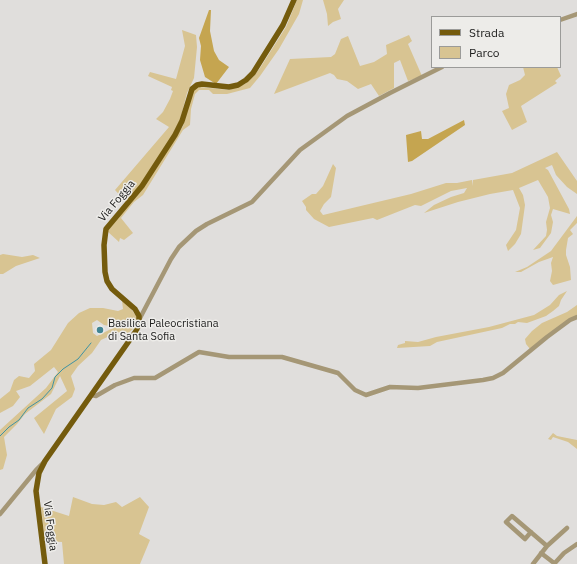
<!DOCTYPE html>
<style>
body{margin:0}
#map{position:relative;width:577px;height:564px;overflow:hidden;background:#e0dedc;font-family:"IBM Plex Sans",sans-serif}
canvas{display:block}
.legend{position:absolute;left:431px;top:16px;width:130px;height:52px;box-sizing:border-box;background:#edece9;border:1px solid #9b9b99;margin:0;padding:5px 7px;list-style:none;font-size:12px;color:#212120}
.legend li{display:flex;align-items:center;gap:8px;height:20px}
.legend b{width:20px;border:1px solid #9b9b99}
</style>
<div id="map">
<canvas width="577" height="564"></canvas>
<ul class="legend">
<li><b style="height:5px;background:#745b0d"></b>Strada</li>
<li><b style="height:11px;background:#d8c492"></b>Parco</li>
</ul>
</div>
<script>
const g = document.querySelector('canvas').getContext('2d');
g.lineJoin = 'round';
function paint(path, color) {
  g.fillStyle = color;
  g.fill(path, 'evenodd');
}
function toPath(rows) {
  const path = new Path2D();
  for (const r of rows) {
    path.moveTo(r[0], r[1]);
    for (let i = 2; i < r.length; i += 2) path.lineTo(r[i], r[i + 1]);
  }
  return path;
}
function stroke(path, color, width, dash) {
  g.strokeStyle = color;
  g.lineWidth = width;
  g.lineCap = dash ? 'butt' : 'round';
  g.setLineDash(dash || []);
  g.stroke(path);
}
function drawText(font, color, halo, rows, align = 'center') {
  g.font = font + ' "IBM Plex Sans",sans-serif';
  g.lineWidth = 3;
  g.setLineDash([]);
  g.textBaseline = 'middle';
  g.strokeStyle = halo;
  g.fillStyle = color;
  for (const [text, x, y, turn = 0] of rows) {
    g.save();
    g.translate(x, y);
    g.rotate((+turn || 0) * Math.PI / 180);
    g.textAlign = isNaN(turn) ? turn : align;
    if (halo) g.strokeText(text, 0, 0);
    g.fillText(text, 0, 0);
    g.restore();
  }
}
paint(toPath([
 [297,0,303,0,299,14,279,49,260,76,250,88,227,94,213,94,209,90,199,90,195,94,191,109,190,125,183,130,143,195,134,202,121,218,133,233,124,240,120,238,119,242,107,231,173,142,183,126,192,94,195,89,200,87,229,90,245,84,253,77,260,68,286,27],
 [323,0,344,0,338,9,341,19,333,22,328,26,327,14],
 [182,30,196,35,197,47,194,78,187,93,180,120,172,136,141,184,126,202,115,190,169,127,156,119,163,112,170,99,173,91,171,90,172,87,148,76,150,72,176,79,185,46],
 [409,35,412,41,408,44,422,76,408,81,400,60,394,63,394,88,379,96,371,84,358,89,347,81,337,79,334,75,330,73,274,94,290,59,331,57,335,54,341,39,348,36,360,66,374,62,387,54,386,45],
 [523,67,557,67,561,76,555,81,557,83,521,106,527,122,512,130,502,111,509,108,506,94,509,85,520,80,525,75],
 [557,152,577,181,577,194,567,187,556,175,552,165,545,168,548,170,569,209,570,214,553,209,551,215,553,222,551,233,540,248,533,250,546,236,547,230,546,222,550,208,548,197,538,180,519,188,523,195,525,205,521,234,515,244,508,251,506,245,516,230,520,208,513,190,490,194,458,202,424,213,434,205,451,197,464,193,467,188,451,191,421,206,415,205,377,220,373,218,329,227,314,219,306,210,306,207,302,201,312,194,316,194,323,186,333,164,336,168,331,197,324,204,320,211,323,215,411,194,446,183,457,183,472,180,472,186,473,180,512,173],
 [577,216,577,223,570,230,573,234,568,238,566,250,566,255,570,267,571,280,553,285,550,281,552,271,551,263,553,257,539,262,521,272,515,272,527,267,551,251],
 [3,254,22,257,33,255,40,258,16,266,3,274,0,274,0,255],
 [567,291,561,300,559,306,553,311,546,316,527,323,518,322,515,324,510,324,502,328,437,342,430,346,397,348,398,345,405,343,405,341,418,342,436,337,489,327,534,315,550,305,559,295],
 [122,301,128,305,137,317,136,325,134,328,125,336,118,332,101,340,92,353,78,366,71,376,75,389,72,397,56,409,44,434,34,418,67,391,60,376,51,394,25,414,17,424,4,437,7,455,3,469,0,470,0,430,46,388,58,372,54,367,30,386,16,391,20,397,13,406,0,413,0,399,10,391,14,380,19,376,29,378,35,371,34,364,51,350,68,323,79,313,90,308,103,308,118,311,123,309],
 [97,320,104,325,109,326,117,321,122,326,115,327,97,336,93,333,92,323],
 [577,305,577,316,530,349,526,344,525,339,532,331,542,323,567,312],
 [553,433,557,436,577,440,577,449,568,442,553,437,551,440,548,439],
 [73,497,92,504,104,505,116,502,122,507,140,497,149,507,139,534,150,540,140,564,64,564,62,542,45,541,41,507,69,516]
]), '#d8c492');
paint(toPath([
 [209,10,211,10,210,31,214,51,219,60,229,67,216,84,205,77,200,60,201,46,199,38],
 [464,120,465,125,412,161,408,162,406,135,421,131,422,139,428,139]
]), '#c5a550');
stroke(toPath([
 [0,436,9,427,19,420,28,408,42,399,52,388,55,377,63,369,78,359,91,343]
]), '#3f93a4', 1);
stroke(toPath([
 [560,20,577,14],
 [140,318,171,259,179,247,196,231,207,224,252,202,300,150,347,116,390,93,442,67],
 [92,395,96,396,115,385,134,378,155,378,199,352,229,357,282,357,338,373,355,390,366,395,390,387,418,388,483,380,493,378,503,373,547,337,570,320,577,317],
 [0,514,37,469,44,462],
 [531,532,525,539,506,522,512,516,547,546],
 [541,553,554,563],
 [533,564,547,546,567,528],
 [554,564,564,553,577,544]
]), '#a59776', 4.5);
stroke(toPath([
 [45,564,36,491,39,473,45,461,136,331,139,324,139,316,135,309,112,289,107,281,105,272,104,245,106,229,142,186,175,135,182,121,192,89,197,85,202,84,229,87,238,85,246,80,253,73,283,25,294,0]
]), '#745b0d', 5.5);
for (const [x, y, r, color] of [
 [100,330,4,"#418594"]
]) {
  const dot = new Path2D();
  dot.arc(x, y, r, 0, 2 * Math.PI);
  g.fillStyle = color;
  g.fill(dot);
  stroke(dot, '#edece9', 1.5);
}
drawText('11px', '#212120', '#edece9', [
 ["Via Foggia",117,201,-50],
 ["Via Foggia",50,526,83]
]);
drawText('11px', '#212120', '#edece9', [
 ["Basilica Paleocristiana",108,324],
 ["di Santa Sofia",108,337]
], 'left');
</script>
